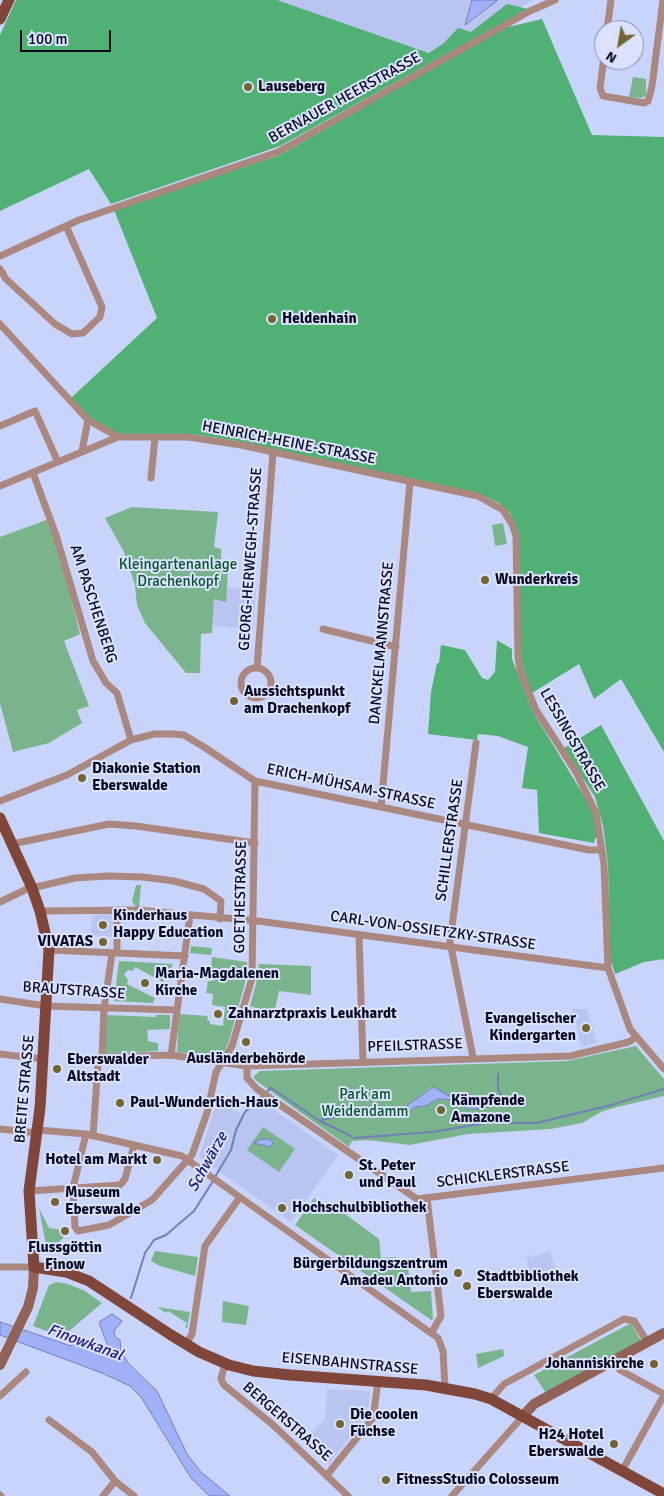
<!DOCTYPE html>
<meta charset="utf-8">
<style>
body{margin:0}
#map{position:relative;width:664px;height:1496px;overflow:hidden;background:#c9d4fd;font-family:Signika,sans-serif}
canvas{display:block}
.north{position:absolute;left:594px;top:20px;width:50px;height:50px;box-sizing:border-box;background:#dae2fe;border:1px solid #858ba5;border-radius:50%;rotate:212deg;font-size:14px;font-weight:700;line-height:20px;text-align:center;color:#060920}
.north::after{content:'';display:block;margin:auto;width:18px;height:22px;background:#736532;clip-path:polygon(50% 0,100% 100%,50% 72%,0 100%)}
.scale{position:absolute;left:20px;top:30px;width:91px;height:22px;box-sizing:border-box;border:2px solid #060920;border-top:0;padding-left:6px;font-size:15px;line-height:18px;white-space:nowrap;color:#060920;-webkit-text-stroke:4px #dae2fe;paint-order:stroke}
</style>
<div id="map">
<canvas width="664" height="1496"></canvas>
<div class="north">N</div>
<div class="scale">100 m</div>
</div>
<script>
const g = document.querySelector('canvas').getContext('2d');
g.lineJoin = 'round';
function paint(path, color) {
  g.fillStyle = color;
  g.fill(path, 'evenodd');
}
function toPath(rows) {
  const path = new Path2D();
  for (const r of rows) {
    if (r.length === 3) {
      path.moveTo(r[0] + r[2], r[1]);
      path.arc(r[0], r[1], r[2], 0, 2 * Math.PI);
      continue;
    }
    path.moveTo(r[0], r[1]);
    for (let i = 2; i < r.length; i += 2) path.lineTo(r[i], r[i + 1]);
  }
  return path;
}
function stroke(path, color, width, dash) {
  g.strokeStyle = color;
  g.lineWidth = width;
  g.lineCap = dash ? 'butt' : 'round';
  g.setLineDash(dash || []);
  g.stroke(path);
}
function drawText(font, color, halo, rows, align = 'center') {
  g.font = font + ' Signika,sans-serif';
  g.lineWidth = 4;
  g.setLineDash([]);
  g.textBaseline = 'middle';
  g.strokeStyle = halo;
  g.fillStyle = color;
  for (const [text, x, y, turn = 0] of rows) {
    g.save();
    g.translate(x, y);
    g.rotate((+turn || 0) * Math.PI / 180);
    g.textAlign = isNaN(turn) ? turn : align;
    if (halo) g.strokeText(text, 0, 0);
    g.fillText(text, 0, 0);
    g.restore();
  }
}
paint(toPath([
 [277,0,533,0,434,54],
 [227,587,256,589,253,626,251,629,213,626,214,599,225,601],
 [115,914,115,937,91,935,92,915],
 [573,1009,587,1009,597,1043,581,1047],
 [260,1100,338,1155,291,1222,199,1157,216,1104,244,1114],
 [550,1251,555,1267,531,1277,526,1256,529,1255,531,1258],
 [327,1389,370,1391,368,1413,329,1464,304,1442,325,1419]
]), '#b9c4f1');
paint(toPath([
 [633,77,646,79,646,95,642,98,629,97],
 [132,507,218,512,214,547,221,549,221,568,228,568,226,602,214,599,212,633,201,634,200,673,186,673,145,623,137,605,135,585,124,552,105,518],
 [49,519,56,535,80,634,64,641,89,706,77,710,82,723,49,743,13,752,0,703,0,537],
 [503,523,507,544,495,546,492,525],
 [136,885,141,885,139,907,136,907,132,901],
 [191,946,212,948,211,955,190,953],
 [212,957,247,962,245,983,228,1044,223,1054,216,1056,177,1052,179,1014,208,1016,207,1020,210,1021,210,1024,223,1026,225,1007,212,1005,213,994,206,993,208,981,213,981,213,978,210,977],
 [119,961,173,964,163,982,135,967,133,971,128,970,124,974,128,980,127,984,155,998,153,1003,114,1001],
 [259,964,311,966,311,995,279,991,274,1014,250,1006,256,984],
 [106,1015,156,1017,156,1015,170,1015,170,1029,147,1030,148,1041,158,1043,158,1051,104,1054],
 [636,1046,664,1079,664,1096,613,1108,601,1112,582,1123,551,1129,468,1134,410,1145,368,1140,352,1141,349,1147,258,1082,253,1077,260,1071,567,1061],
 [432,1087,449,1096,471,1095,483,1102,479,1109,468,1109,457,1100,438,1099,422,1107,415,1107,407,1113,405,1108],
 [263,1127,295,1149,279,1172,247,1150],
 [314,1198,335,1212,337,1208,379,1239,381,1258,395,1257,410,1265,428,1263,428,1265,408,1268,411,1292,431,1291,433,1319,431,1320,295,1225],
 [39,1208,49,1228,70,1231,59,1242,46,1245],
 [155,1251,198,1257,195,1276,160,1266,151,1261],
 [56,1282,68,1284,85,1291,102,1303,62,1337,33,1326,49,1285],
 [223,1301,249,1306,246,1325,222,1322],
 [157,1307,190,1312,187,1328,185,1327,187,1323,168,1311,166,1313],
 [631,1323,641,1341,546,1393,534,1375],
 [503,1349,504,1356,478,1368,476,1354]
]), '#7ab48c');
paint(toPath([
 [16,0,277,0,429,53,444,43,458,28,471,32,507,4,528,9,280,146,111,204,89,169,0,211,0,35],
 [542,19,592,135,664,137,664,752,621,679,594,699,579,664,532,693,520,659,516,528,510,513,499,503,478,493,232,440,192,434,120,435,88,416,71,398,157,318,114,210,280,155,504,28],
 [497,640,512,649,512,659,533,712,589,804,594,817,598,838,595,838,594,843,539,833,537,790,522,788,528,747,498,736,478,734,477,740,428,734,431,692,437,663,439,663,441,645,465,650,482,678,488,680,495,672],
 [601,725,664,841,664,961,663,959,644,962,615,974,610,958,608,864,603,826,595,797,564,748]
]), '#51b074');
const water = toPath([
 [472,0,498,0,465,25,472,0],
 [434,1087,449,1096,471,1095,483,1102,484,1106,479,1109,468,1109,457,1100,438,1099,426,1106,415,1107,407,1113,404,1109,409,1104,434,1087],
 [262,1139,270,1139,273,1143,270,1147,254,1143,262,1139],
 [112,1314,122,1321,114,1331,115,1337,120,1340,121,1351,128,1363,157,1391,187,1454,201,1472,230,1496,209,1496,191,1478,141,1397,130,1386,102,1373,0,1335,0,1322,71,1346,74,1343,105,1353,107,1344,99,1322,112,1314]
]);
paint(water, '#a1b1f7');
stroke(water, '#727fb6', 1);
stroke(toPath([
 [483,1106,506,1102,498,1090,498,1074],
 [321,1120,341,1116,407,1110],
 [354,1138,432,1132,486,1123,537,1123,611,1105,664,1089],
 [215,1177,231,1150,236,1130,245,1112,271,1088,320,1121,351,1136],
 [131,1298,145,1253,154,1240,166,1235,194,1211,213,1181]
]), '#727fb6', 2);
stroke(toPath([
 [607,30,611,0],
 [604,57,600,88,603,96,644,103,648,101,652,86,663,0],
 [0,256,79,220,278,152,530,11,555,0],
 [0,269,6,279,55,324,72,334,83,333,100,317,102,307,66,226],
 [0,324,88,420,118,437,188,437,241,445,478,496,503,510,512,524,516,536,518,657,520,670,536,710,576,772,596,813,604,864,608,968,630,1029,664,1069],
 [0,426,35,411,58,462],
 [82,451,88,420],
 [33,473,56,535,93,661,106,683,117,693,131,740],
 [151,478,155,437],
 [0,486,118,437],
 [323,629,396,647],
 [257,668,273,452],
 [256,683,15],
 [0,801,67,775,131,740,154,734,174,734,184,735,204,747,255,781,589,850,602,850],
 [381,807,410,482],
 [12,844,109,824,136,826,255,843],
 [32,888,75,878,108,876,143,877,174,881,204,889,221,901,220,919],
 [0,902,25,890],
 [40,911,138,910,258,921,608,968],
 [359,935,363,1061],
 [49,950,185,956],
 [117,953,117,910],
 [0,999,46,1006,176,1010],
 [0,1054,43,1059],
 [171,1055,190,915],
 [102,1057,171,1055,247,1066,570,1056,629,1042,636,1037],
 [102,1057,104,1009,112,953],
 [473,1057,450,942,476,743],
 [247,1066,247,1078,257,1089,417,1199,664,1168],
 [0,1129,38,1133],
 [38,1130,86,1134,182,1156,438,1338,443,1351,445,1388],
 [86,1134,73,1188,75,1227,78,1231,109,1225,152,1200,192,1155,207,1113,216,1072,232,1046,252,978,255,781],
 [93,1136,98,1064,102,1057],
 [29,1191,120,1185,125,1179,134,1145],
 [427,1198,441,1316,432,1332],
 [0,1267,34,1267],
 [186,1344,192,1334,205,1246,240,1197],
 [613,1362,620,1370,664,1394],
 [225,1364,221,1379,224,1385,272,1424,348,1496],
 [0,1396,26,1372],
 [491,1399,504,1384,624,1319,634,1321,648,1343],
 [49,1420,92,1452,115,1481,134,1496],
 [622,1471,664,1395],
 [327,1475,373,1418,378,1382],
 [0,1495,1,1496],
 [103,1496,115,1481],
 [452,1496,523,1416]
]), '#aa8880', 7);
stroke(toPath([
 [0,1365,28,1307,33,1288,34,1267],
 [523,1416,534,1404,664,1333]
]), '#926256', 10);
stroke(toPath([
 [0,19,9,0],
 [0,818,32,888,40,911,49,950,40,1108,29,1191,34,1267,66,1272,89,1281,171,1335,199,1352,229,1365,253,1371,290,1375,426,1385,475,1394,491,1399,664,1494]
]), '#804639', 11);
for (const [x, y, r, color] of [
 [248,87,5,"#736532"],
 [272,319,5,"#736532"],
 [485,580,5,"#736532"],
 [234,701,5,"#736532"],
 [82,778,5,"#736532"],
 [103,925,5,"#736532"],
 [103,942,5,"#736532"],
 [145,983,5,"#736532"],
 [218,1014,5,"#736532"],
 [586,1028,5,"#736532"],
 [246,1042,5,"#736532"],
 [57,1069,5,"#736532"],
 [120,1103,5,"#736532"],
 [441,1110,5,"#736532"],
 [157,1160,5,"#736532"],
 [349,1175,5,"#736532"],
 [55,1202,5,"#736532"],
 [282,1208,5,"#736532"],
 [65,1231,5,"#736532"],
 [458,1273,5,"#736532"],
 [467,1286,5,"#736532"],
 [654,1364,5,"#736532"],
 [340,1424,5,"#736532"],
 [614,1444,5,"#736532"],
 [386,1480,5,"#736532"]
]) {
  const dot = new Path2D();
  dot.arc(x, y, r, 0, 2 * Math.PI);
  g.fillStyle = color;
  g.fill(dot);
  stroke(dot, '#dae2fe', 2);
}
drawText('bold 15px', '#060920', '#dae2fe', [
 ["Lauseberg",258,87],
 ["Heldenhain",282,319],
 ["Wunderkreis",495,580],
 ["Aussichtspunkt",244,692],
 ["am Drachenkopf",244,709],
 ["Diakonie Station",92,769],
 ["Eberswalde",92,786],
 ["Kinderhaus",113,916],
 ["Happy Education",113,933],
 ["VIVATAS",93,942,"right"],
 ["Maria-Magdalenen",155,974],
 ["Kirche",155,991],
 ["Zahnarztpraxis Leukhardt",228,1014],
 ["Evangelischer",576,1019,"right"],
 ["Kindergarten",576,1036,"right"],
 ["Ausländerbehörde",246,1059,"center"],
 ["Eberswalder",67,1060],
 ["Altstadt",67,1077],
 ["Kämpfende",451,1101],
 ["Amazone",451,1118],
 ["Paul-Wunderlich-Haus",130,1103],
 ["Hotel am Markt",147,1160,"right"],
 ["St. Peter",359,1166],
 ["und Paul",359,1183],
 ["Museum",65,1193],
 ["Eberswalde",65,1210],
 ["Hochschulbibliothek",292,1208],
 ["Flussgöttin",65,1248,"center"],
 ["Finow",65,1265,"center"],
 ["Bürgerbildungszentrum",448,1264,"right"],
 ["Amadeu Antonio",448,1281,"right"],
 ["Stadtbibliothek",477,1277],
 ["Eberswalde",477,1294],
 ["Johanniskirche",644,1364,"right"],
 ["Die coolen",350,1415],
 ["Füchse",350,1432],
 ["H24 Hotel",604,1435,"right"],
 ["Eberswalde",604,1452,"right"],
 ["FitnessStudio Colosseum",396,1480]
], 'left');
drawText('15px', '#060920', '#dae2fe', [
 ["BERNAUER HEERSTRASSE",345,98,-29],
 ["HEINRICH-HEINE-STRASSE",289,443,11],
 ["GEORG-HERWEGH-STRASSE",251,559,-86],
 ["AM PASCHENBERG",93,604,72],
 ["DANCKELMANNSTRASSE",382,643,-85],
 ["LESSINGSTRASSE",572,740,60],
 ["ERICH-MÜHSAM-STRASSE",351,787,12],
 ["SCHILLERSTRASSE",450,840,-82],
 ["GOETHESTRASSE",241,897,-89],
 ["CARL-VON-OSSIETZKY-STRASSE",433,931,8],
 ["BRAUTSTRASSE",74,991,4],
 ["PFEILSTRASSE",415,1046,-2],
 ["BREITE STRASSE",25,1089,-85],
 ["SCHICKLERSTRASSE",503,1175,-7],
 ["EISENBAHNSTRASSE",350,1364,5],
 ["BERGERSTRASSE",287,1422,41]
]);
drawText('15px', '#09532c', '#dae2fe', [
 ["Kleingartenanlage",178,565],
 ["Drachenkopf",178,582],
 ["Park am",365,1095],
 ["Weidendamm",365,1112]
]);
drawText('italic 16px', '#1d1779', '#dae2fe', [
 ["Schwärze",208,1162,-61],
 ["Finowkanal",85,1343,20]
]);
</script>
